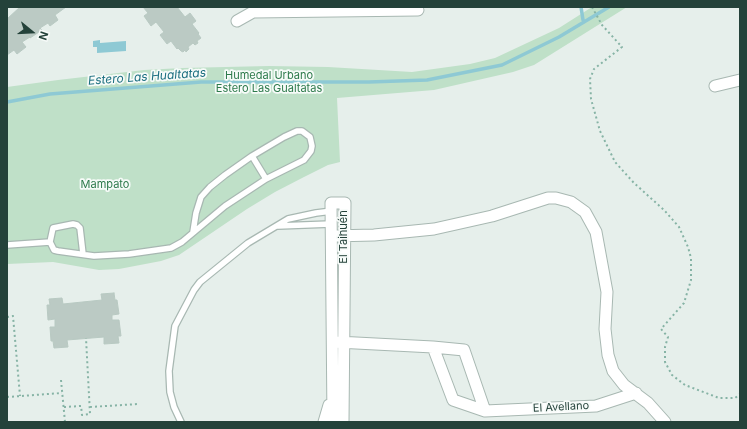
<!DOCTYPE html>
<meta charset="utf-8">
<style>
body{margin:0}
#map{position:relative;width:747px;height:429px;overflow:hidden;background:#e6efeb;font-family:Inter,sans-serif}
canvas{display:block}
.frame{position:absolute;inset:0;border:8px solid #24423a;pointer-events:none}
.north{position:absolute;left:12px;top:12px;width:40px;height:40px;-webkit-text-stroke:3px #f7fbf9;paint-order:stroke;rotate:108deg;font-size:11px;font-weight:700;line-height:16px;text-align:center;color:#24423a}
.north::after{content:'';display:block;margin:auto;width:14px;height:18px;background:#24423a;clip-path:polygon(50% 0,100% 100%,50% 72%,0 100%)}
</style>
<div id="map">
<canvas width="747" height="429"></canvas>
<div class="frame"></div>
<div class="north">N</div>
</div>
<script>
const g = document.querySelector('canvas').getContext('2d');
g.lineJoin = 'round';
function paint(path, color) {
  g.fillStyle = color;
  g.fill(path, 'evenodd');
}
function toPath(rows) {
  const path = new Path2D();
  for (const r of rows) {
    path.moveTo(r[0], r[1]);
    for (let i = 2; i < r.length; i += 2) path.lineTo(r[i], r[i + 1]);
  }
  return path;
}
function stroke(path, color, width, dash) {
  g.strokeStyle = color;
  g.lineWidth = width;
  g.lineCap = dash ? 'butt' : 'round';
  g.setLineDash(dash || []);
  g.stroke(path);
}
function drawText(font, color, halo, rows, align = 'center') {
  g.font = font + ' Inter,sans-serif';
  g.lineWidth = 3.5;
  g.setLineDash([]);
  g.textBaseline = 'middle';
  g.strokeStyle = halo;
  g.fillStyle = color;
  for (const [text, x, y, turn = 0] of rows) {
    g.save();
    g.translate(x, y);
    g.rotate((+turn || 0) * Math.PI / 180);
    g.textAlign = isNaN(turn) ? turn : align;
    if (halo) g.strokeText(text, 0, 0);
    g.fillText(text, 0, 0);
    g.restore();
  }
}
paint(toPath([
 [592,7,627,7,534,65,513,72,434,90,337,98,340,162,328,165,304,177,275,192,247,209,179,255,161,261,119,269,99,270,53,262,7,264,7,87,58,80,144,70,182,68,269,66,328,67,412,72,470,64,495,58,559,28]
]), '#bfe0c8');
paint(toPath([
 [100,40,100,43,126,41,126,51,97,53,97,47,93,47,93,41]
]), '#8ec9d4');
stroke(toPath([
 [581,7,583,20],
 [7,102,50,94,201,82,369,82,427,80,502,65,559,37,609,7]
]), '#8ec9d4', 3.5);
const building = toPath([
 [20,7,66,7,55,15,58,20,50,26,48,23,40,28,42,30,30,38,30,37,22,42,26,47,17,54,14,50,7,55,7,19,20,7],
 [143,7,177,7,185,17,190,13,196,21,192,24,199,33,198,34,201,38,197,41,198,43,195,45,193,43,188,47,189,49,186,52,185,50,183,52,181,51,178,48,177,49,171,41,167,44,160,35,164,32,156,22,151,26,144,16,148,13,143,7],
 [114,293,115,300,117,300,119,314,112,315,112,320,119,320,121,336,118,336,119,343,104,344,104,337,67,340,68,347,54,348,53,341,51,341,50,327,55,327,55,319,48,320,47,305,50,305,49,299,62,298,63,304,102,300,101,294,114,293]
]);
paint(building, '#bbcac4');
stroke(building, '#b8c9c2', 1);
const service = toPath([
 [252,156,266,179],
 [278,226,331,224],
 [50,242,54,250,58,251,94,256,129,254,171,248,182,242,225,206,266,179,304,160,311,151,312,146,310,137,302,131,297,131,284,137,252,156,225,175,210,187,201,197,196,213,193,232],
 [7,245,50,242,53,228,73,224,77,225,80,228,83,254],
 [181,422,174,407,170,392,169,371,175,326,194,290,200,282,248,243,288,219,316,213,332,211]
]);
const minor = toPath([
 [237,21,253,12,418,10],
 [715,86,740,80],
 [332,236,374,235,434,229,492,216,548,198,556,198,571,202,585,212,596,232,607,292,605,329,608,355,613,371,624,385,648,403,665,422],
 [337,342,433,347,464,350,485,411],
 [433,347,453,400,485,411,596,406,636,393],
 [324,422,329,405],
 [333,422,331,203,345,203,343,422]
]);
stroke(service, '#a8b8b2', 8);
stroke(minor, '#a8b8b2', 13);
stroke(toPath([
 [592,7,602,25,622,47,594,69,590,79,591,99,600,131,615,162,634,183,664,210,679,227,688,247,691,258,691,280,684,303,661,329,668,337,665,347,665,362,672,375,685,385,719,398,735,398,740,394],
 [7,317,13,316,20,396],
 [61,380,65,422],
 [7,397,62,393],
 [64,407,81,406,82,415,90,414,86,338],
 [90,407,138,404]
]), '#86b3a5', 2, [2, 3]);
stroke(service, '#fff', 5.5);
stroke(minor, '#fff', 11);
drawText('11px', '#2d7a4b', '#f7fbf9', [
 ["Humedal Urbano",269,76],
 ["Estero Las Gualtatas",269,89],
 ["Mampato",105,185]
]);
drawText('11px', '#24423a', '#f7fbf9', [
 ["El Taihuén",344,237,-90],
 ["El Avellano",561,407,-3]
]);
drawText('italic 12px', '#1c6f80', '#f7fbf9', [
 ["Estero Las Hualtatas",147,77,-4]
]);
</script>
